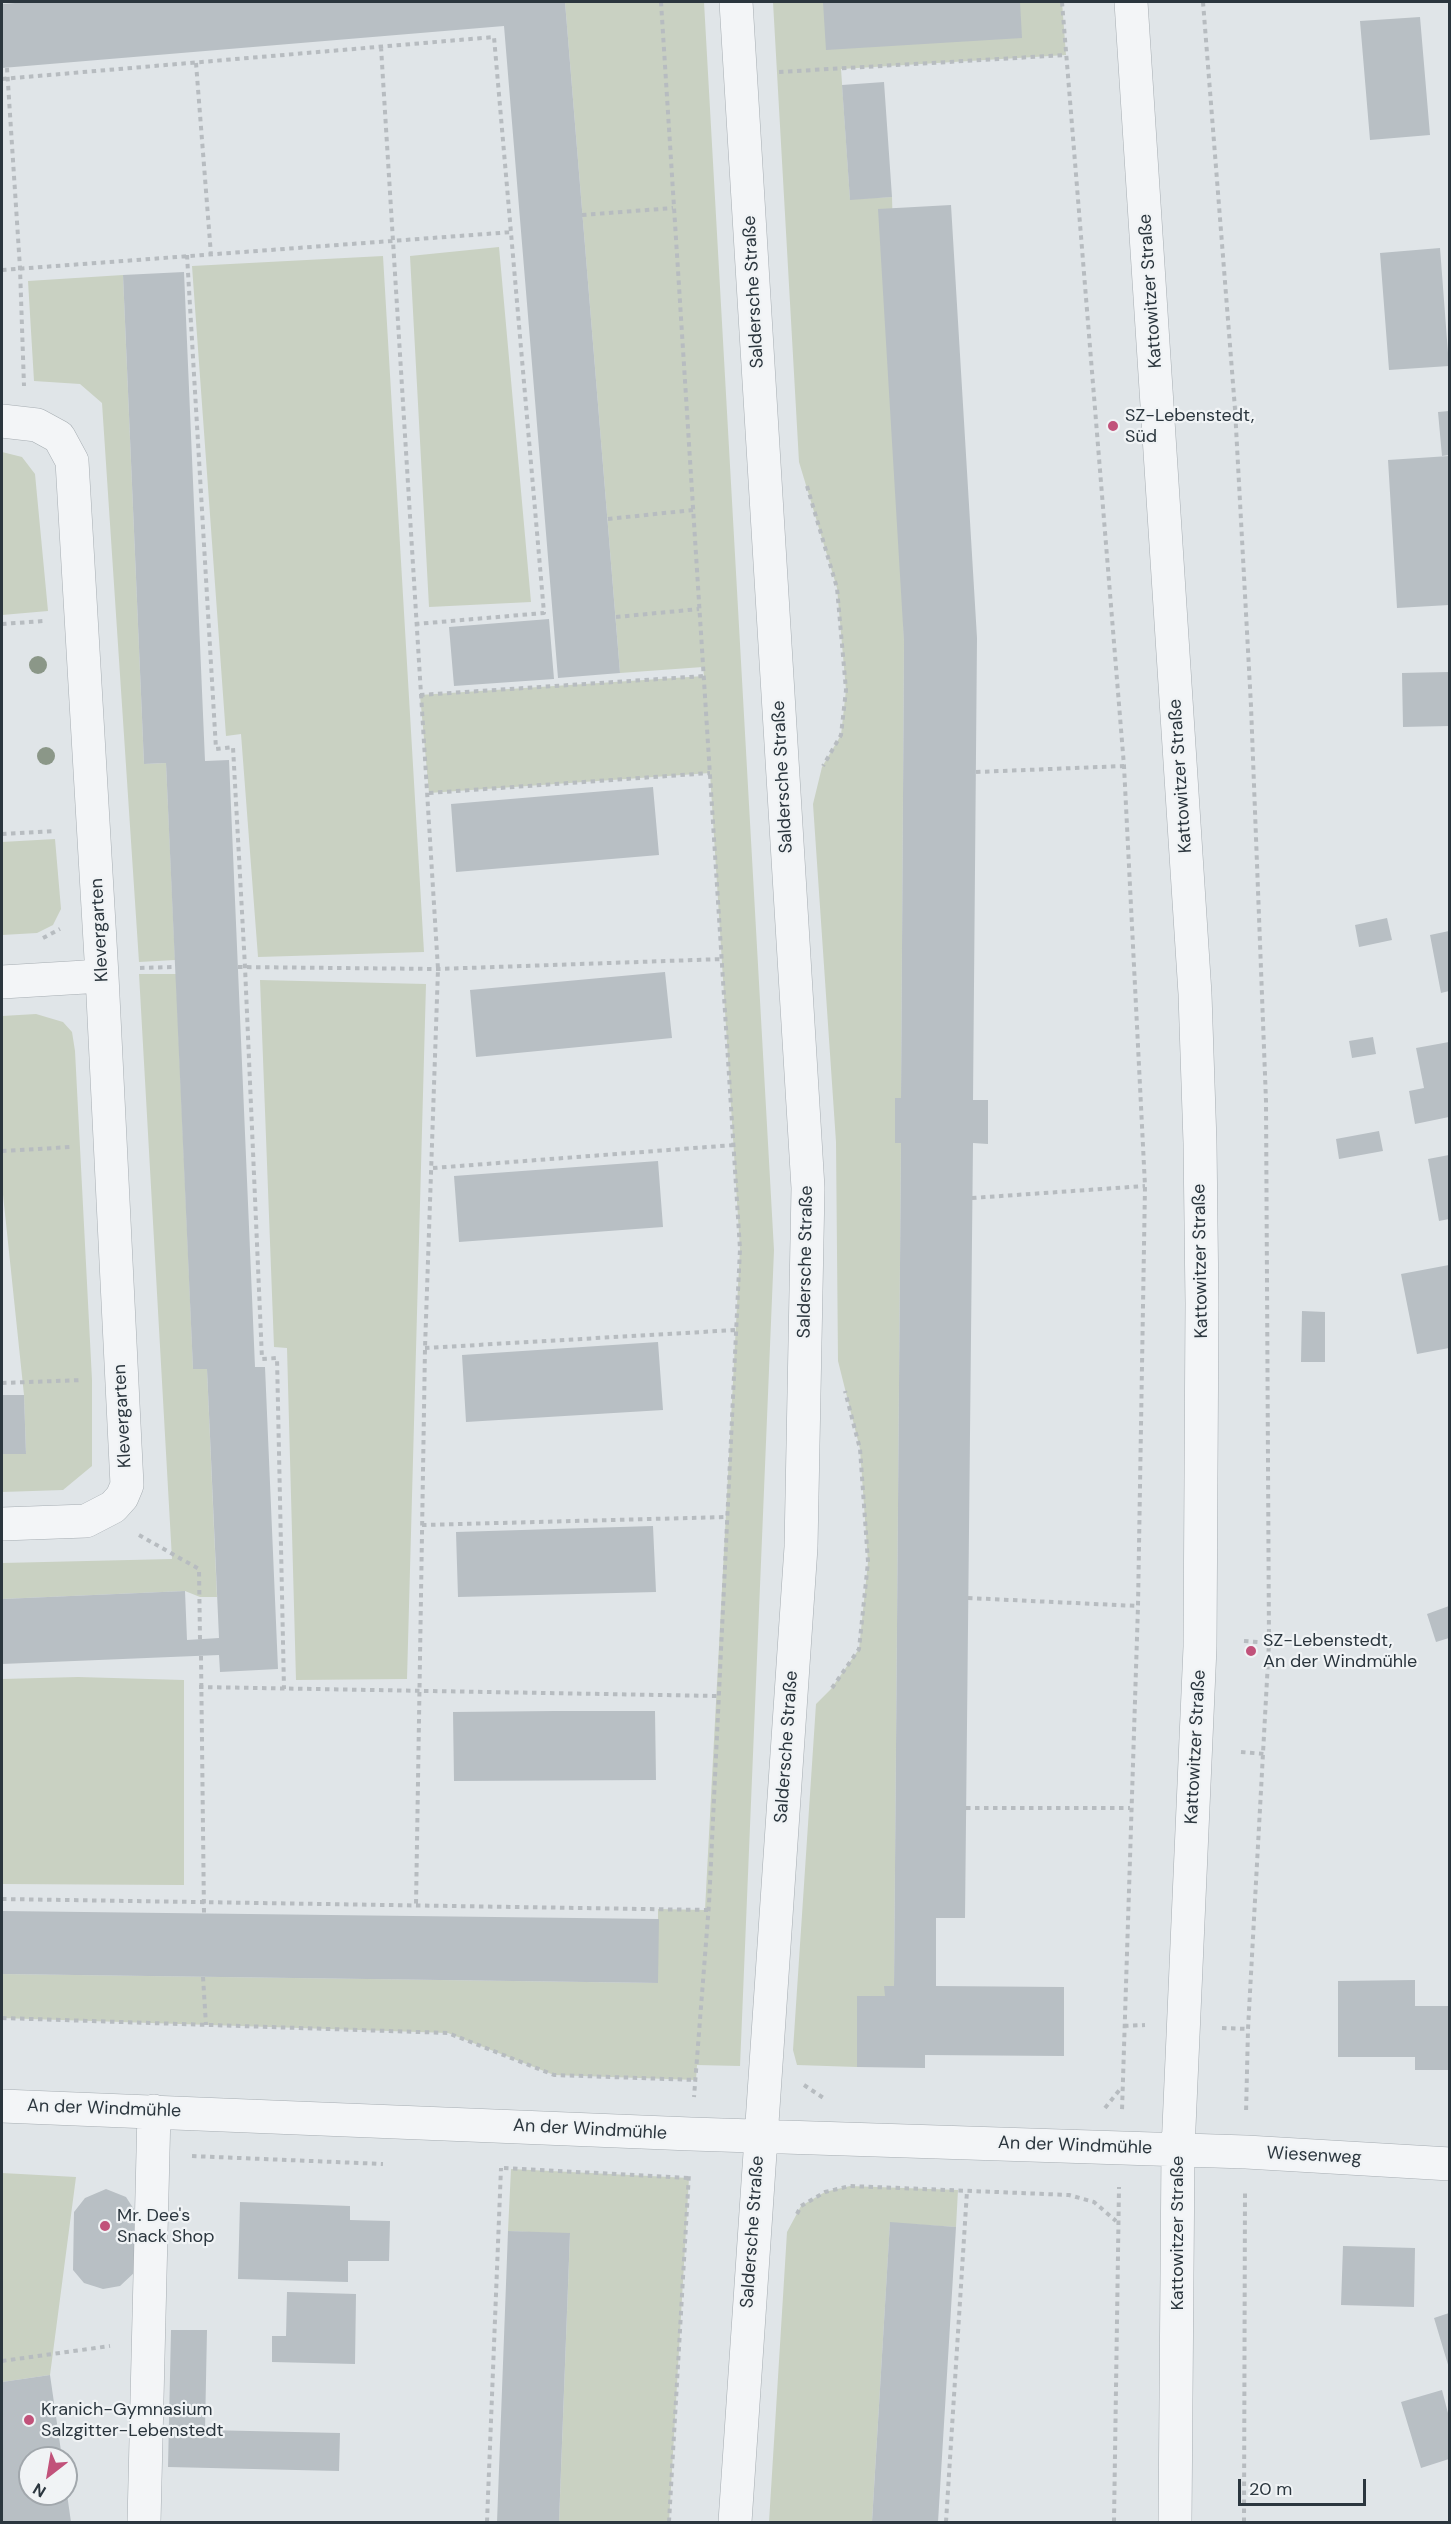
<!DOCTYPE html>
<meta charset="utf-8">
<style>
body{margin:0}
#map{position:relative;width:1451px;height:2524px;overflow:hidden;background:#e0e5e8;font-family:"DM Sans",sans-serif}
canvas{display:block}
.frame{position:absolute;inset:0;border:3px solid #2b363e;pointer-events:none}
.north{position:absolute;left:18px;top:2446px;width:60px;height:60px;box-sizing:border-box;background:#f0f3f5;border:2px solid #a1a7ac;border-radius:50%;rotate:211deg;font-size:16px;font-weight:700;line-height:24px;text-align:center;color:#2b363e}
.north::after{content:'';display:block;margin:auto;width:21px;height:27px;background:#c1527a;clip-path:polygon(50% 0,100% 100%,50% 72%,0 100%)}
.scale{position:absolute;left:1238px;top:2479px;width:128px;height:27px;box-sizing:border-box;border:3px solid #2b363e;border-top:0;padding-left:8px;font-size:18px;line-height:21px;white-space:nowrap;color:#2b363e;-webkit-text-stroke:4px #f0f3f5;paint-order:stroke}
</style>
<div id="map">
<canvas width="1451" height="2524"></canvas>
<div class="frame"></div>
<div class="north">N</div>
<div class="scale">20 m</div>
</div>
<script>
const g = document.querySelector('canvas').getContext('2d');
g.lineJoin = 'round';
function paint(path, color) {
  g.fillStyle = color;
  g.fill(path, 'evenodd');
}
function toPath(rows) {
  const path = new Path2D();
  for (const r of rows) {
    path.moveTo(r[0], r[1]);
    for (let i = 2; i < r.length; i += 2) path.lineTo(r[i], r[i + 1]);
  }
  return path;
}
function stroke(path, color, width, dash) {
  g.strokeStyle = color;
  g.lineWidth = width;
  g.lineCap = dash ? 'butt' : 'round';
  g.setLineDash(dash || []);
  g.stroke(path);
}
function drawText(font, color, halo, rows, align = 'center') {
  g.font = font + ' "DM Sans",sans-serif';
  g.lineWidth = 4.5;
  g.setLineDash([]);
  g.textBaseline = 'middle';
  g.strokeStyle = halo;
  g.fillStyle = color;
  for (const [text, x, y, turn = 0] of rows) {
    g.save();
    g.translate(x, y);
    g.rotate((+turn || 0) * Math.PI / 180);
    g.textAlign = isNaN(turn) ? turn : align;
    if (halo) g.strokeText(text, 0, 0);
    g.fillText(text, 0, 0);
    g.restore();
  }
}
paint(toPath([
 [565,2,704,2,774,1250,740,2066,697,2065,696,2080,554,2075,448,2033,2,2018,2,1974,658,1983,658,1909,705,1910,740,1249,710,773,429,793,420,695,704,676,703,667,620,673],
 [773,2,1062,2,1066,55,841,69,850,199,892,197,904,642,901,1098,895,1143,901,1143,894,1986,885,1986,885,1996,857,1996,857,2067,797,2065,793,2050,816,1704,831,1689,859,1649,868,1562,860,1449,838,1361,836,1142,813,804,822,767,841,735,846,690,837,588,799,462],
 [499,247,531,602,429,607,410,256],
 [383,256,424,952,258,957,241,734,226,736,192,266],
 [123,275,144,764,166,763,175,960,139,962,102,403,80,384,34,381,28,281],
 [2,452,22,457,35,474,48,611,2,615],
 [55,839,61,909,53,925,37,933,2,935,2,842],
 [139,974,176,974,193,1369,207,1369,217,1597,200,1597,185,1591,2,1599,2,1563,172,1559],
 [260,980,426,984,407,1679,296,1680,287,1348,274,1347],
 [36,1014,63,1022,72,1032,75,1051,92,1380,92,1466,63,1490,2,1492,2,1454,26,1453,24,1395,2,1185,2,1016],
 [78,1677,184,1680,184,1885,2,1884,2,1679],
 [511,2169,689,2178,669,2522,559,2522,570,2234,508,2231],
 [2,2173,76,2177,50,2375,2,2382],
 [850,2186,958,2190,956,2227,890,2223,872,2522,769,2522,787,2232,801,2206,825,2192]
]), '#c9d1c2');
paint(toPath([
 [28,2,565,2,620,673,558,678,504,26,2,68,2,4],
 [823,2,1020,2,1022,38,826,50],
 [1420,17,1430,135,1370,140,1360,21],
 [884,82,892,197,850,200,842,85],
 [951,205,977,638,973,1100,988,1100,988,1144,973,1143,965,1918,936,1918,936,1986,1064,1987,1064,2056,925,2055,925,2068,857,2067,857,1996,885,1996,884,1986,894,1986,901,1143,895,1143,895,1098,901,1098,904,642,878,209],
 [1440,248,1449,366,1389,370,1380,253],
 [184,272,205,761,229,760,255,1367,265,1367,278,1669,220,1672,219,1655,2,1664,2,1599,185,1591,187,1640,219,1638,207,1369,193,1369,166,763,144,764,123,275],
 [1449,411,1449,455,1442,456,1438,412],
 [1449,456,1449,605,1397,608,1388,460],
 [549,619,554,679,454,686,449,627],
 [1449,672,1449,726,1403,727,1402,673],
 [653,787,659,855,456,872,451,804],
 [1387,918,1392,940,1359,947,1355,925],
 [1449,931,1449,991,1441,993,1430,935],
 [665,972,672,1038,476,1057,470,990],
 [1373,1037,1376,1054,1352,1058,1349,1041],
 [1449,1042,1449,1117,1415,1124,1409,1091,1424,1088,1416,1048],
 [1379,1131,1383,1151,1339,1159,1336,1139],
 [1449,1155,1449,1219,1439,1221,1428,1159],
 [658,1161,663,1227,459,1242,454,1176],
 [1449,1265,1449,1348,1417,1354,1401,1274],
 [1302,1311,1325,1312,1325,1362,1301,1362],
 [658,1342,663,1410,466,1422,462,1355],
 [2,1395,24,1395,26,1454,2,1454],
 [653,1526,656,1592,458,1597,456,1532],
 [1449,1606,1449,1638,1436,1642,1427,1614],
 [554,1711,655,1711,656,1780,454,1781,453,1712],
 [2,1911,659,1919,658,1983,2,1974],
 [1415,1980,1415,2006,1449,2006,1449,2070,1415,2070,1415,2057,1338,2057,1338,1981],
 [106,2189,126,2197,137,2214,136,2271,120,2286,103,2289,84,2283,73,2270,74,2212,85,2198],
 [240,2202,350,2206,350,2220,390,2221,389,2261,348,2261,348,2282,238,2279],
 [890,2222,956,2227,938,2522,872,2522],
 [508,2231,570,2233,559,2522,497,2522],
 [1343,2246,1415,2248,1414,2307,1341,2305],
 [287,2292,356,2294,355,2364,272,2362,272,2336,286,2336],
 [1449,2313,1449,2368,1434,2318],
 [171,2330,207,2330,205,2430,340,2433,339,2471,168,2467],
 [50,2375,62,2458,30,2458,30,2494,67,2494,71,2522,2,2522,2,2382],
 [1442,2390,1449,2417,1449,2459,1421,2468,1401,2402]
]), '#b8bfc4');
const minor = toPath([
 [1131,2,1195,994,1200,1143,1202,1303,1200,1647,1178,2150,1175,2522],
 [2,421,37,425,59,437,72,461,102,976,127,1485,122,1497,113,1507,86,1521,2,1524],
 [2,982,102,976],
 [2,2106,691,2134,1246,2152,1450,2164],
 [144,2522,154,2111],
 [735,2522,801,1547,808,1188,736,2]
]);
stroke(minor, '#a6adb2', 34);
stroke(toPath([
 [661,2,740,1249,709,1904,694,2097],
 [1062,2,1124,766,1145,1186,1138,1606,1122,2111],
 [1203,2,1235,409,1251,706,1266,1101,1269,1643,1248,2029,1246,2114],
 [381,47,438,969,425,1348,416,1905],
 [196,63,211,255],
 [7,68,20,268,24,386],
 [779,72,1066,55],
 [2,79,494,37,544,613,416,624],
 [582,215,673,208],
 [187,255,216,749,233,747,245,967,262,1359,277,1358,284,1689],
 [2,270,512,232],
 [807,486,837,588,846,690,841,735,823,766],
 [608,519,693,510],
 [616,617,699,609],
 [2,624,44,621],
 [420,695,704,676],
 [976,772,1124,766],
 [429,793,710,773],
 [2,834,54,831],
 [43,938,60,929],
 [238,967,438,969,723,959],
 [140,968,175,967],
 [2,1151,71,1147],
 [433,1168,734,1145],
 [972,1198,1145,1186],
 [425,1348,736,1330],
 [2,1383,82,1380],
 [422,1525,727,1517],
 [139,1535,199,1569,200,1640],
 [968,1598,1138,1606],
 [1244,1641,1269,1643],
 [201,1656,204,1914],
 [199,1687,718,1696],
 [832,1688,859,1649,868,1562,860,1449,845,1391],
 [1241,1752,1265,1754],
 [966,1808,1130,1808],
 [2,1899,708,1910],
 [203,1977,206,2025],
 [2,2018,448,2033,554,2075,696,2080],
 [1124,2026,1145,2025],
 [1222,2028,1248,2029],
 [804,2085,825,2099],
 [1105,2108,1121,2088],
 [192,2156,383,2164],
 [504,2168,689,2178],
 [797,2214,801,2206,825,2192,850,2186,1069,2195,1094,2202,1116,2221],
 [2,2361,110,2346],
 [487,2522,501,2168],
 [669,2522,689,2173],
 [946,2522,967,2191],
 [1114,2522,1119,2187],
 [1244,2522,1245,2190]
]), '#b7bcc0', 4, [4.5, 4.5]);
stroke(minor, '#f3f5f7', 33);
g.fillStyle = '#8b9788';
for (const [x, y] of [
 [38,665],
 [46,756]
]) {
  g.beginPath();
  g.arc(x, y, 9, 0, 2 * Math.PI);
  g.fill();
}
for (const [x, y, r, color] of [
 [1113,426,6,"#c1527a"],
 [1251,1651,6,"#c1527a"],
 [105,2226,6,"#c1527a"],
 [29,2420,6,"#c1527a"]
]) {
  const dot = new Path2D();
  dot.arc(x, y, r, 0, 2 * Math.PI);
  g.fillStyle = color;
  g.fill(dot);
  stroke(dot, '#f0f3f5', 2);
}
drawText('18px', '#2b363e', '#f0f3f5', [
 ["Kattowitzer Straße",1151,291,-94],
 ["Saldersche Straße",754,292,-93],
 ["Kattowitzer Straße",1181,776,-94],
 ["Saldersche Straße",783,777,-93],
 ["Klevergarten",100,930,-93],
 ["Kattowitzer Straße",1201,1261,-91],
 ["Saldersche Straße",806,1262,-89],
 ["Klevergarten",123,1416,-93],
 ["Saldersche Straße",787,1747,-86],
 ["Kattowitzer Straße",1196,1747,-87],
 ["An der Windmühle",104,2109,2],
 ["An der Windmühle",590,2130,3],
 ["An der Windmühle",1075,2146,2],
 ["Wiesenweg",1314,2156,3],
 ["Saldersche Straße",753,2232,-86],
 ["Kattowitzer Straße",1178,2233,-90]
]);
drawText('18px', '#2b363e', '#f0f3f5', [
 ["SZ-Lebenstedt,",1125,416],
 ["Süd",1125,437],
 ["SZ-Lebenstedt,",1263,1641],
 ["An der Windmühle",1263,1662],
 ["Mr. Dee's",117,2216],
 ["Snack Shop",117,2237],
 ["Kranich-Gymnasium",41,2410],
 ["Salzgitter-Lebenstedt",41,2431]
], 'left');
</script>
